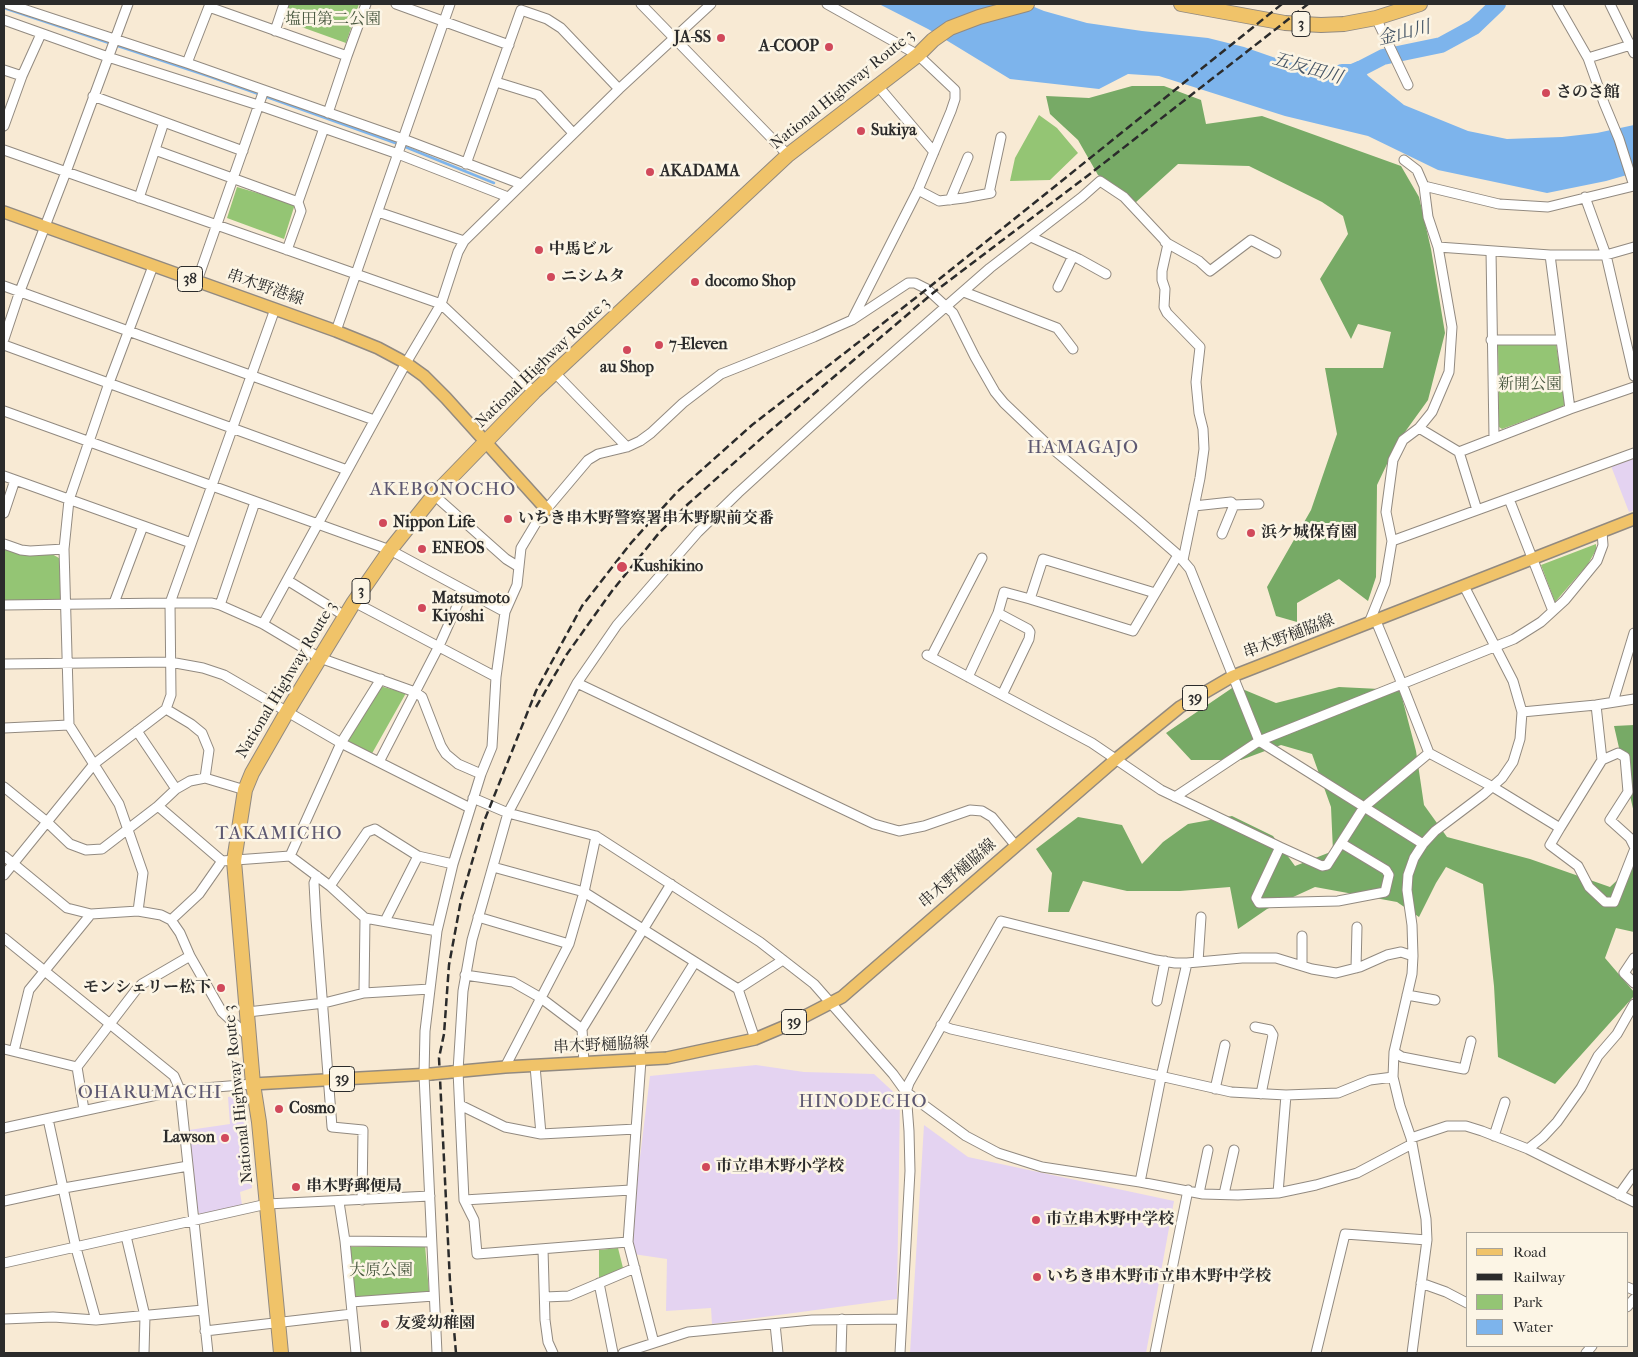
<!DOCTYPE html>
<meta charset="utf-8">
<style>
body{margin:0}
#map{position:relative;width:1638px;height:1357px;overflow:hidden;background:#f8ead4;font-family:"IM FELL French Canon",serif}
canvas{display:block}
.frame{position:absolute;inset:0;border:5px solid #2b2b2b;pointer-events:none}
.legend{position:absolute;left:1466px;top:1232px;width:162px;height:115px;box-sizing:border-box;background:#fcf5e5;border:1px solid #a8a49b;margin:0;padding:6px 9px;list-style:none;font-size:15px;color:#2b2b2b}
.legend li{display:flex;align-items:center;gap:10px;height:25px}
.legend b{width:25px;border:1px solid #a8a49b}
</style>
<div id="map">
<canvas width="1638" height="1357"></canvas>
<div class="frame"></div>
<ul class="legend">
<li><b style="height:6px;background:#f0c369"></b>Road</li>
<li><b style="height:6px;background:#2b2b2b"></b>Railway</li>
<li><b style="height:14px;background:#94c574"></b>Park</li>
<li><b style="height:14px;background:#7db4ec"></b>Water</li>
</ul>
</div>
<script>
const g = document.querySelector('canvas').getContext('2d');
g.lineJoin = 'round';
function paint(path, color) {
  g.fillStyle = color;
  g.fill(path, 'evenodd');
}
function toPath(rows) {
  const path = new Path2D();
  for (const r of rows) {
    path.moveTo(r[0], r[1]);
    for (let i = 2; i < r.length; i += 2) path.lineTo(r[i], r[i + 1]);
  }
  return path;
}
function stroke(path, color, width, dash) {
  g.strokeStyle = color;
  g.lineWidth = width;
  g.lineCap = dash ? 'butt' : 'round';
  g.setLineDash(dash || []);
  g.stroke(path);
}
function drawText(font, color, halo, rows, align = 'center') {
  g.font = font + ' "IM FELL French Canon","Noto Serif JP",serif';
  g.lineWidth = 5;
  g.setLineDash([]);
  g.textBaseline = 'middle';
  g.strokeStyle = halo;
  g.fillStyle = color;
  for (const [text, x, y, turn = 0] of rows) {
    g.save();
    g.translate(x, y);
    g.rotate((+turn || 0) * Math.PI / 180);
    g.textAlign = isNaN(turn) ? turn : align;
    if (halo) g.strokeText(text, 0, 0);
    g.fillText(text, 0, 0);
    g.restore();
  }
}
paint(toPath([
 [1634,458,1634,510,1629,512,1611,466],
 [756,1065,804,1072,874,1074,900,1098,897,1299,712,1324,711,1308,666,1311,667,1259,633,1254,632,1222,650,1076],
 [235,1096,244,1106,252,1188,240,1192,242,1205,201,1214,196,1211,189,1130,230,1124,228,1097],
 [924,1125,968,1157,1174,1201,1146,1353,910,1353]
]), '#e4d3f1');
paint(toPath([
 [288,4,359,4,346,43,282,20],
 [1039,115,1057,128,1078,153,1050,180,1010,181,1015,158],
 [237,187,295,204,284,239,227,218],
 [1556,344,1565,404,1562,407,1502,429,1499,427,1498,345],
 [1596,544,1596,550,1588,564,1555,602,1541,565],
 [4,546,25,554,52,554,64,561,62,597,59,601,4,602],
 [376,685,406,693,370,757,347,747,347,732],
 [425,1245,429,1292,355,1298,349,1247],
 [618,1248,623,1268,599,1280,599,1250]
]), '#94c574');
paint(toPath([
 [1132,86,1164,86,1201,100,1206,124,1262,116,1401,166,1419,197,1431,249,1445,333,1428,400,1397,443,1377,485,1376,577,1368,601,1339,579,1297,603,1297,622,1276,616,1267,587,1311,510,1337,434,1325,368,1383,368,1391,332,1358,324,1351,339,1320,279,1348,234,1343,216,1322,202,1249,166,1178,164,1135,203,1118,187,1098,175,1078,140,1050,114,1046,96,1089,98],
 [1235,686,1276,703,1339,687,1400,690,1416,751,1424,805,1447,837,1530,859,1610,887,1627,871,1634,830,1634,932,1616,928,1605,958,1634,992,1634,996,1555,1084,1498,1057,1494,986,1483,884,1446,867,1436,883,1419,917,1397,902,1315,887,1267,909,1238,929,1230,887,1180,891,1127,891,1083,881,1069,912,1048,912,1052,873,1036,849,1078,817,1122,825,1142,864,1163,842,1188,824,1232,816,1273,836,1295,866,1333,851,1331,807,1312,754,1281,745,1241,760,1191,760,1166,733],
 [1634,725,1634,813,1614,726]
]), '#7a6');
paint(toPath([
 [879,4,1027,4,1044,11,1087,23,1142,31,1208,38,1244,47,1287,62,1341,68,1358,61,1368,76,1404,105,1468,131,1507,139,1562,137,1597,133,1634,125,1634,173,1606,181,1547,193,1438,170,1368,136,1285,116,1159,76,1128,74,1099,89,1010,79,928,29]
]), '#7db4ec');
stroke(toPath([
 [4,8,211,77,398,144],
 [403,146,494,183]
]), '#7db4ec', 2.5);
stroke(toPath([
 [1342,72,1354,72,1383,57,1441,45,1474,27,1498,4]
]), '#7db4ec', 16);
const minor = toPath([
 [8,4,187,63,403,139,521,184],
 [396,4,509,45],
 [641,4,788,155],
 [827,4,918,55,955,90,955,99,951,111,918,190,852,320],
 [1557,4,1588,58,1604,103,1619,139,1634,186],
 [1610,4,1634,53],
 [209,7,347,56],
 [1376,18,1408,85],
 [4,20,108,57,258,105,398,154,508,197],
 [275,31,284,4],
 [1588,58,1634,44],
 [187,63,210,4],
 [4,70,22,76],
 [496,82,538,95,573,133],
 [878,86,934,152],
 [93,96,243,151],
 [328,113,347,56,366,4],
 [4,126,22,76,41,34],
 [4,150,441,304,534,392],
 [155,150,298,202],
 [466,164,521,10,547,19,561,28,619,89],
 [1424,186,1499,204,1548,207,1634,186],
 [918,190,939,201,964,198,991,193],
 [989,193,1001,137],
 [1585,197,1606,255,1634,376],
 [139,198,164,122],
 [950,200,968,157],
 [378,212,464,241],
 [1031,237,1079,259,1106,274],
 [1165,242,1199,261,1210,271,1251,240,1276,253],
 [1438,247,1550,255,1606,255,1634,247],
 [287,250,301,211,298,202,324,128],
 [1491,251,1494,437],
 [1550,255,1570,409],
 [197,281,264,90],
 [4,286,374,420],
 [1058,287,1073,256],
 [964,292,1057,328,1073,349],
 [336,331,450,4],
 [4,339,20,291,66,172,128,4],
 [1491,340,1561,340],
 [4,345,347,470],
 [555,373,627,447],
 [4,411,390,550,505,612],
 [1419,428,1459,452,1477,510],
 [1459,452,1570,409,1634,387],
 [4,476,191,543],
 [434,495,506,559,519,567],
 [1509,499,1553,611],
 [1234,505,1259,504],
 [1194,506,1231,502,1234,505,1222,534],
 [4,513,15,480],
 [1392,541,1634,453],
 [4,544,21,550,30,551,64,549],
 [287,580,345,616],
 [1155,593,1043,559,1030,599,1133,631,1178,555],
 [354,602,496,677],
 [114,603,143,526],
 [4,605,170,603,212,603,220,605,263,624,320,658,415,692,422,697,441,746,446,754,458,764,481,774],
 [220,605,255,502],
 [998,613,1028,629,1030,632,1029,639,1002,695],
 [1376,621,1402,684,1514,639,1541,622,1565,600,1597,561,1603,545,1602,532],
 [1369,623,1385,583,1392,541,1386,512,1393,460,1403,440,1419,428,1432,412,1449,372,1452,327,1438,247,1428,217,1424,186,1417,170,1404,160],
 [263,624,406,363,441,304,458,252,464,241,619,89,711,4],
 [927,655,1092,743,1161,790,1280,847,1256,898,1259,903,1338,901,1385,892,1389,875,1386,870,1341,843],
 [931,657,982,558],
 [4,664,170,662,203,668,224,675,341,743,470,808],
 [968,677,998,613,1004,592,1030,599],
 [577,683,874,824,899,831,924,826,970,810,982,811,992,817,1016,846],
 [1613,702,1634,633],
 [166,709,191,724,202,733,209,750,205,778],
 [1522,712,1596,705,1634,699],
 [4,728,69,725],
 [137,731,176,789],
 [1259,741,1402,684,1429,753,1493,787,1560,828,1602,760,1596,705],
 [1259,741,1423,844],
 [1602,760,1618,753,1625,757,1628,792,1610,820,1630,838,1634,846],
 [379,762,439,646,464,590],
 [4,787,47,822,70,844,86,850,102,849,158,806,176,789,190,781,205,778,245,790],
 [473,798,508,813,596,836,760,942,814,984,893,1074,906,1092,966,1136,998,1153,1042,1167,1140,1182,1203,1194,1238,1195,1278,1193,1316,1185,1357,1173,1412,1144],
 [158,806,222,861],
 [1560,828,1550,845,1578,866,1589,887,1605,902,1614,902,1634,851],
 [1280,847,1322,866,1327,865,1364,807,1429,753],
 [4,856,67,908,91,914,138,911,161,915,171,920,180,933,190,956,222,1012,250,1038],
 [290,856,341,743,381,679],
 [493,867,584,892,738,989,755,1039],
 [4,875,94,764,166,709,171,695,170,603,275,309],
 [317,876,314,883,316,919,332,1127,363,1130,362,1200],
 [330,886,367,832,375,829,418,856,453,864],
 [138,911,143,873,119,804,69,725,64,549,69,500,109,383,153,266],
 [478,917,569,944],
 [171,920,199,894,222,861,290,856,330,886,365,918,437,931],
 [385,921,418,856],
 [4,938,174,1076,180,1090,208,1353],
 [1634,958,1624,973,1634,983],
 [1198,962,1201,917],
 [1302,965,1302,936],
 [1356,968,1357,927],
 [465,975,513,982,541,998,582,1029],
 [738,989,783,960],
 [364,993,365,918],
 [1407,995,1435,1000],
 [1157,1001,1165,961],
 [248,1012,324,1003,364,993,430,989],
 [941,1025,951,1029,1231,1092,1286,1095,1338,1093,1370,1080,1393,1077],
 [1255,1027,1270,1030,1273,1035,1261,1094],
 [4,1049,77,1067],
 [14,1051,29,990,91,914],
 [1394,1052,1402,1057,1464,1069,1471,1041],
 [584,1063,582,1029,671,884],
 [535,1066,541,1134],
 [505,1067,569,944,584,892,596,836],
 [1215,1089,1225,1045],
 [460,1105,505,1127,541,1134,636,1129],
 [84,1110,77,1067,136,990,142,984,190,956],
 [48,1119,76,1248,96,1320],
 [4,1128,180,1090,253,1084],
 [1494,1136,1505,1102],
 [1411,1138,1447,1126,1466,1126,1482,1131,1528,1149,1634,1202],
 [1528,1149,1543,1137,1557,1122,1581,1088,1598,1056,1617,1034,1634,1004],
 [1140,1182,1161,1077,1187,963],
 [1199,1193,1208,1150],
 [1278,1193,1286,1095],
 [1224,1194,1234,1150],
 [1619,1195,1634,1174],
 [464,1200,631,1190],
 [4,1201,64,1188,188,1166],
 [339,1202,345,1241,356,1353],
 [126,1236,145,1316,144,1353],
 [345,1241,431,1242],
 [628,1242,477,1254,474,1220,464,1200,458,1071,463,991,472,940,508,813,577,683,617,625,698,532,738,493,863,379,990,268,1082,197,1100,181,1124,197,1168,244,1162,271,1162,280,1165,289,1164,307,1167,313,1200,347,1196,382,1199,413,1203,429,1204,449,1200,478,1183,560],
 [543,1249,545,1320,548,1342,553,1353],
 [4,1263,267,1204,430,1196],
 [599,1283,613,1353],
 [1421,1283,1446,1292,1467,1303],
 [1627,1287,1634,1290],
 [545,1297,569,1296,635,1268],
 [351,1302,434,1296],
 [1627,1307,1634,1299],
 [4,1319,53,1317,96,1320,203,1310],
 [775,1324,778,1353],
 [205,1331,352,1314],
 [654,1343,628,1242,641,1060,640,1050,695,962],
 [437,1353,424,1075,425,1031,437,931,453,864,481,774,492,747,496,677,505,612,517,585,521,548,539,518,588,460,598,454,627,447,640,441,651,433,683,403,721,374,814,337,852,320,908,283,915,283,927,289,953,313,975,357,995,392,1004,403,1048,445,1139,521,1178,555,1190,569,1259,741,1175,797],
 [623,1353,688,1332,812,1320,901,1319],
 [841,1353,842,1319],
 [900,1353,910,1171,909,1131,906,1092,909,1083,1001,921,1156,960,1175,963,1187,963,1242,958,1276,958,1312,969,1336,973,1360,967,1387,955,1401,952,1413,956],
 [1155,1353,1188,1190],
 [1316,1353,1345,1234,1427,1240],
 [1412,1353,1427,1240,1426,1219,1411,1138,1400,1106,1393,1077,1394,1052,1412,974,1413,956,1412,925,1407,890,1408,875,1414,858,1423,844,1435,831,1484,794,1502,778,1513,762,1520,739,1522,712,1513,681,1464,586],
 [1586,1353,1592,1346]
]);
const major = toPath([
 [4,212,336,331,378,348,406,363,424,376,446,398,547,510],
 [452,1072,505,1067,667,1058,755,1039,788,1025,842,997,1115,760,1180,707,1233,676,1634,519],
 [253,1084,431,1074]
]);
const highway = toPath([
 [1181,4,1285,23,1321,25,1344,24,1376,18,1420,4],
 [281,1353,259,1122,253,1084,234,861,245,790,252,773,287,712,354,602,390,550,434,495,534,392,788,155,918,55,933,40,950,28,979,17,1027,4]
]);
stroke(minor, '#928a80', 11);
stroke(major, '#928a80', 14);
stroke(highway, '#928a80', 16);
stroke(minor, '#fff', 9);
stroke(major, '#f0c369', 11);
stroke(highway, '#f0c369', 14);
stroke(toPath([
 [536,707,567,654,612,591,659,533,688,504,764,436,933,293,1086,177,1308,4],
 [456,1353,450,1282,439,1058,444,1034,449,965,461,900,483,824,536,691,582,606,631,543,677,492,752,425,927,289,1282,4]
]), '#2b2b2b', 2.5, [8, 4]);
const majorBridge = toPath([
 [431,1074,452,1072]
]);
stroke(majorBridge, '#928a80', 14, []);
stroke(majorBridge, '#f0c369', 11);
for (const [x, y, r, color] of [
 [721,38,5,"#d1495b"],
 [829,47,5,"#d1495b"],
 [1546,93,5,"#d1495b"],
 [861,131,5,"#d1495b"],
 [650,172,5,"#d1495b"],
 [539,250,5,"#d1495b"],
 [551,277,5,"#d1495b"],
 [695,282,5,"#d1495b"],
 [659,345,5,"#d1495b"],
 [627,350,5,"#d1495b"],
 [508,519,5,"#d1495b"],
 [383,523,5,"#d1495b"],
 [1251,533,5,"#d1495b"],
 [422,549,5,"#d1495b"],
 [622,567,6,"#d1495b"],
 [422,608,5,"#d1495b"],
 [221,988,5,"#d1495b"],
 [279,1109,5,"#d1495b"],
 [225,1138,5,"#d1495b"],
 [706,1167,5,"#d1495b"],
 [296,1187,5,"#d1495b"],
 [1036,1220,5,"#d1495b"],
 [1037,1277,5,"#d1495b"],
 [385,1324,5,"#d1495b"]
]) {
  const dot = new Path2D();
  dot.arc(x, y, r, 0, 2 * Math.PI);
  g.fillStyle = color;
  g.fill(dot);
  stroke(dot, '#fcf5e5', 2);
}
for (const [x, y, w] of [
 [1301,24,18],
 [190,279,25],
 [361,591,18],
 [1195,698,25],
 [794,1022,25],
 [342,1079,25]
]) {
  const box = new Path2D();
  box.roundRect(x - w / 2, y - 12.5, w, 25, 4);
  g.fillStyle = '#fcf5e5';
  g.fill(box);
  stroke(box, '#2b2b2b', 1);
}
drawText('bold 15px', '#2b2b2b', null, [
 ["3",1301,24],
 ["38",190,279],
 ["3",361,591],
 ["39",1195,698],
 ["39",794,1022],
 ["39",342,1079]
]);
drawText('16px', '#4a5941', '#fcf5e5', [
 ["塩田第二公園",333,20],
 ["新開公園",1530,385],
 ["大原公園",381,1271]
]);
drawText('bold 16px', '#2b2b2b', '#fcf5e5', [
 ["JA-SS",711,38,"right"],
 ["A-COOP",819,47,"right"],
 ["さのさ館",1556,93],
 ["Sukiya",871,131],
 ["AKADAMA",660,172],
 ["中馬ビル",549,250],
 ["ニシムタ",561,277],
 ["docomo Shop",705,282],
 ["7-Eleven",669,345],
 ["au Shop",627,368,"center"],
 ["いちき串木野警察署串木野駅前交番",518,519],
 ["Nippon Life",393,523],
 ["浜ケ城保育園",1261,533],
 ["ENEOS",432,549],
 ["Kushikino",633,567],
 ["Matsumoto",432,599],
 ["Kiyoshi",432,617],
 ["モンシェリー松下",211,988,"right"],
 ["Cosmo",289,1109],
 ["Lawson",215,1138,"right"],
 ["市立串木野小学校",716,1167],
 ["串木野郵便局",306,1187],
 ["市立串木野中学校",1046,1220],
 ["いちき串木野市立串木野中学校",1047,1277],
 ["友愛幼稚園",395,1324]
], 'left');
drawText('16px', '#2b2b2b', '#fcf5e5', [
 ["National Highway Route 3",843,90,-39],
 ["串木野港線",265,288,19],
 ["National Highway Route 3",543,363,-44],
 ["串木野樋脇線",1289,637,-21],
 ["National Highway Route 3",287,680,-59],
 ["串木野樋脇線",958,874,-41],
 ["串木野樋脇線",601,1046,-3],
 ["National Highway Route 3",239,1094,-96]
]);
drawText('italic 18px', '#445465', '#fcf5e5', [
 ["金山川",1404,34,-14],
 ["五反田川",1307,69,16]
]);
g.letterSpacing = '1px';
drawText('19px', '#5d5871', '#fcf5e5', [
 ["HAMAGAJO",1083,448],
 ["AKEBONOCHO",443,490],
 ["TAKAMICHO",279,834],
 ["OHARUMACHI",150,1093],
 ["HINODECHO",863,1102]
]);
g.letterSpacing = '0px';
</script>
